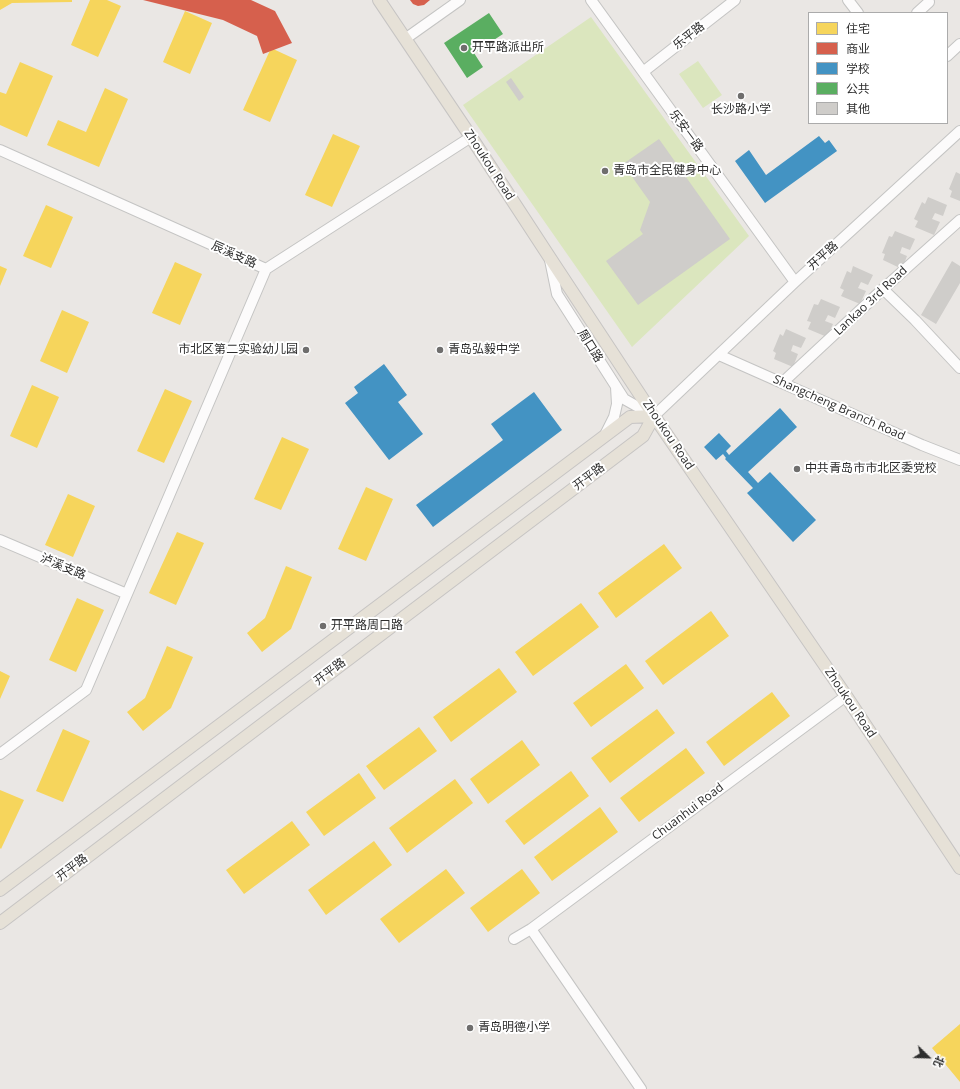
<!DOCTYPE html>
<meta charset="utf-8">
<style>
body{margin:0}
#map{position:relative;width:960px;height:1089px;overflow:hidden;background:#eae7e4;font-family:"Open Sans","Noto Sans SC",sans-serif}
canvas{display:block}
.legend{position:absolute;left:808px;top:12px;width:140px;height:112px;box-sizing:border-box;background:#fff;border:1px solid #ababab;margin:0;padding:5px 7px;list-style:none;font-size:12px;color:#2d2d2d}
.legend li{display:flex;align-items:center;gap:8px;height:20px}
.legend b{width:20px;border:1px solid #ababab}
.north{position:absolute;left:908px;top:1037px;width:40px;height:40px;-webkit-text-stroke:3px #fff;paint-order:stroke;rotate:113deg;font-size:11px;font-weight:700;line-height:16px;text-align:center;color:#2d2d2d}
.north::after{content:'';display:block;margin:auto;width:14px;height:18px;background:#2d2d2d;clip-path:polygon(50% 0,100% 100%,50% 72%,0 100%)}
</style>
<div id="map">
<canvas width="960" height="1089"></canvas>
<ul class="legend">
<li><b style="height:11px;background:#f6d55c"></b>住宅</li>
<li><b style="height:11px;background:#d6604d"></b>商业</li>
<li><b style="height:11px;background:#4393c3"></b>学校</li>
<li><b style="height:11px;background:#5aae61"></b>公共</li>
<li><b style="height:11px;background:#cfcdca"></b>其他</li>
</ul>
<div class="north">北</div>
</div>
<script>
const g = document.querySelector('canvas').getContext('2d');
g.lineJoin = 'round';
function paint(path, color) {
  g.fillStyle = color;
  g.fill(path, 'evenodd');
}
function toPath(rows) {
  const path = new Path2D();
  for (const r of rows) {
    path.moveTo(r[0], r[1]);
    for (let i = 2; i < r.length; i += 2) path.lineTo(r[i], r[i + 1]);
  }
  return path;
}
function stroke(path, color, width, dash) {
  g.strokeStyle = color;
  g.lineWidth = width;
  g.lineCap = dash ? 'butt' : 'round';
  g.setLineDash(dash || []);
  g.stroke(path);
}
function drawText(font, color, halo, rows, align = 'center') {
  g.font = font + ' "Open Sans","Noto Sans SC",sans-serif';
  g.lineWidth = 4;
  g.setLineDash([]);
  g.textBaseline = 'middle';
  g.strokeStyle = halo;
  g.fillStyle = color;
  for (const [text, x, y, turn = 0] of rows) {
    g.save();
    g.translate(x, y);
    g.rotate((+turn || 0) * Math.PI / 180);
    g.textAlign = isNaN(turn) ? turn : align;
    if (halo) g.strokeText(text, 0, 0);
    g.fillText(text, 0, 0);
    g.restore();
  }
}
paint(toPath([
 [591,17,749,236,632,347,463,105],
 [698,61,722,95,703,108,679,74]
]), '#dbe6be');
paint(toPath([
 [0,0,72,0,72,2,12,3,0,10],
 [90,0,107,0,121,6,98,57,71,45],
 [185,11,212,23,190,74,163,62],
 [271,48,297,60,270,122,243,110],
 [20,62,53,76,27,137,0,125,0,92,6,94],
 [105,88,128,99,99,167,47,145,58,120,86,132],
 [333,134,360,146,332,207,305,195],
 [46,205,73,217,51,268,23,256],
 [175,262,202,274,180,325,152,313],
 [0,266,7,269,0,286],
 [62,310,89,322,67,373,40,361],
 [32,385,59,397,37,448,10,436],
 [165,389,192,401,164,463,137,451],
 [282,437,309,449,281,510,254,499],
 [366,487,393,499,366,561,338,549],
 [68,494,95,506,73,557,45,545],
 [177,532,204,543,176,605,149,593],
 [664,544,682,568,616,618,598,593],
 [286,566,312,577,291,629,262,652,247,633,265,618],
 [77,598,104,610,76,672,49,660],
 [581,603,599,627,533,676,515,652],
 [711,611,729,636,663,685,645,661],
 [167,646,193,657,171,708,143,731,127,712,145,698],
 [626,664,644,688,591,727,573,703],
 [499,668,517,692,451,742,433,717],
 [0,671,10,676,0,699],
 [772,692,790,716,724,766,706,742],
 [657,709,675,733,610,783,591,758],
 [419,727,437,751,384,790,366,766],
 [63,729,90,741,63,802,36,791],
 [522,740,540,765,488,804,470,779],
 [686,748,705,773,639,822,620,798],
 [571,771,589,796,524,845,505,821],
 [359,773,376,798,324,836,306,812],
 [455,779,473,803,407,853,389,828],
 [0,790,24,800,1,849,0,848],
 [600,807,618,832,552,881,534,857],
 [292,821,310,845,244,894,226,870],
 [374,841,392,865,326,915,308,890],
 [446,869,465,893,399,943,380,919],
 [522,869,540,893,488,932,470,908],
 [960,1024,960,1082,932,1048]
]), '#f6d55c');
paint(toPath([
 [143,0,251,0,275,11,292,43,263,54,257,36,223,20],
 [410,0,430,0,424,5,418,6,413,4]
]), '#d6604d');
paint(toPath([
 [819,136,825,143,829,140,837,151,765,203,735,161,749,150,766,175],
 [384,364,407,395,398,402,423,434,389,460,345,403,358,393,354,387],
 [534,392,562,430,433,527,416,505,503,440,491,424],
 [780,408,797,427,748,472,758,483,770,472,816,520,793,542,747,493,753,488,725,459,726,458,723,454,716,460,704,447,719,433,731,446,726,451,729,455]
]), '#4393c3');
paint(toPath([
 [489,13,503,34,474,53,483,67,467,78,444,43]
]), '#5aae61');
paint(toPath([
 [511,78,524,97,519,101,506,82],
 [659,139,730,239,638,305,606,261,643,234,640,230,650,202,623,164],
 [956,172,960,174,960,201,950,197,952,191,949,189],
 [928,197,947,205,943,216,935,213,932,219,940,222,934,235,915,227,918,221,914,219,922,202,925,204],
 [895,231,915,239,910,250,902,247,900,253,907,256,902,269,883,260,885,254,882,253,889,236,892,237],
 [952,261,960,266,960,283,936,324,921,315],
 [853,266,873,275,868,285,861,282,858,288,866,291,860,304,841,296,844,290,840,288,847,271,851,273],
 [821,299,840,307,835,318,828,315,825,321,833,324,827,337,808,329,811,322,807,321,814,304,818,305],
 [786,329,806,338,801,348,793,345,791,351,798,354,793,367,774,359,776,353,773,351,780,334,783,336]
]), '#cfcdca');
const minor = toPath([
 [591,0,795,282],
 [848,0,858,13],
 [917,13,929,2],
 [405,39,460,0],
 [947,56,960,44],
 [643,72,735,0],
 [0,150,266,269],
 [550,260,557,294,624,399,654,416,795,282,960,131],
 [266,269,471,137],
 [883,289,915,320,960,368],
 [719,355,922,445,960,460],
 [782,383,883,289,960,220],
 [605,435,614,417,617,404,616,387],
 [0,540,127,594],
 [0,754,86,690,266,269],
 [531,929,641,1089],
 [514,939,531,929,846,696]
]);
const major = toPath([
 [379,0,471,137,550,258,654,416,846,696,960,868],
 [0,890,630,417,654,416],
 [0,923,643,436,654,416]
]);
stroke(minor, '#c4c4c3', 12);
stroke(major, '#c6c4c3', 14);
stroke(minor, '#fcfbfb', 10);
stroke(major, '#e6e1d7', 12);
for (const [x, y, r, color] of [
 [464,48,4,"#6f6e6d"],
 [741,96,4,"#6f6e6d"],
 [605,171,4,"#6f6e6d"],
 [306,350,4,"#6f6e6d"],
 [440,350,4,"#6f6e6d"],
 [797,469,4,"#6f6e6d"],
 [323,626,4,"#6f6e6d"],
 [470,1028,4,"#6f6e6d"]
]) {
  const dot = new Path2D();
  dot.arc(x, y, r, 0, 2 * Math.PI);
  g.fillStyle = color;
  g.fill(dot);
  stroke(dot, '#fff', 1.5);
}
drawText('12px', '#2d2d2d', '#fff', [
 ["乐平路",689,36,-38],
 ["乐安一路",686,131,54],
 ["Zhoukou Road",489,165,57],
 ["辰溪支路",234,255,24],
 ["开平路",823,256,-42],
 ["Lankao 3rd Road",871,301,-43],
 ["周口路",590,346,58],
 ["Shangcheng Branch Road",839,408,24],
 ["Zhoukou Road",668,435,56],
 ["开平路",589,477,-37],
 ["泸溪支路",63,567,23],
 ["开平路",330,672,-37],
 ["Zhoukou Road",850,703,56],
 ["Chuanhui Road",688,812,-37],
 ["开平路",72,868,-37]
]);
drawText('12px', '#2d2d2d', '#fff', [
 ["开平路派出所",472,48],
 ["长沙路小学",741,110,"center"],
 ["青岛市全民健身中心",613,171],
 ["市北区第二实验幼儿园",298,350,"right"],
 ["青岛弘毅中学",448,350],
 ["中共青岛市市北区委党校",805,469],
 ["开平路周口路",331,626],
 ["青岛明德小学",478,1028]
], 'left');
</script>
